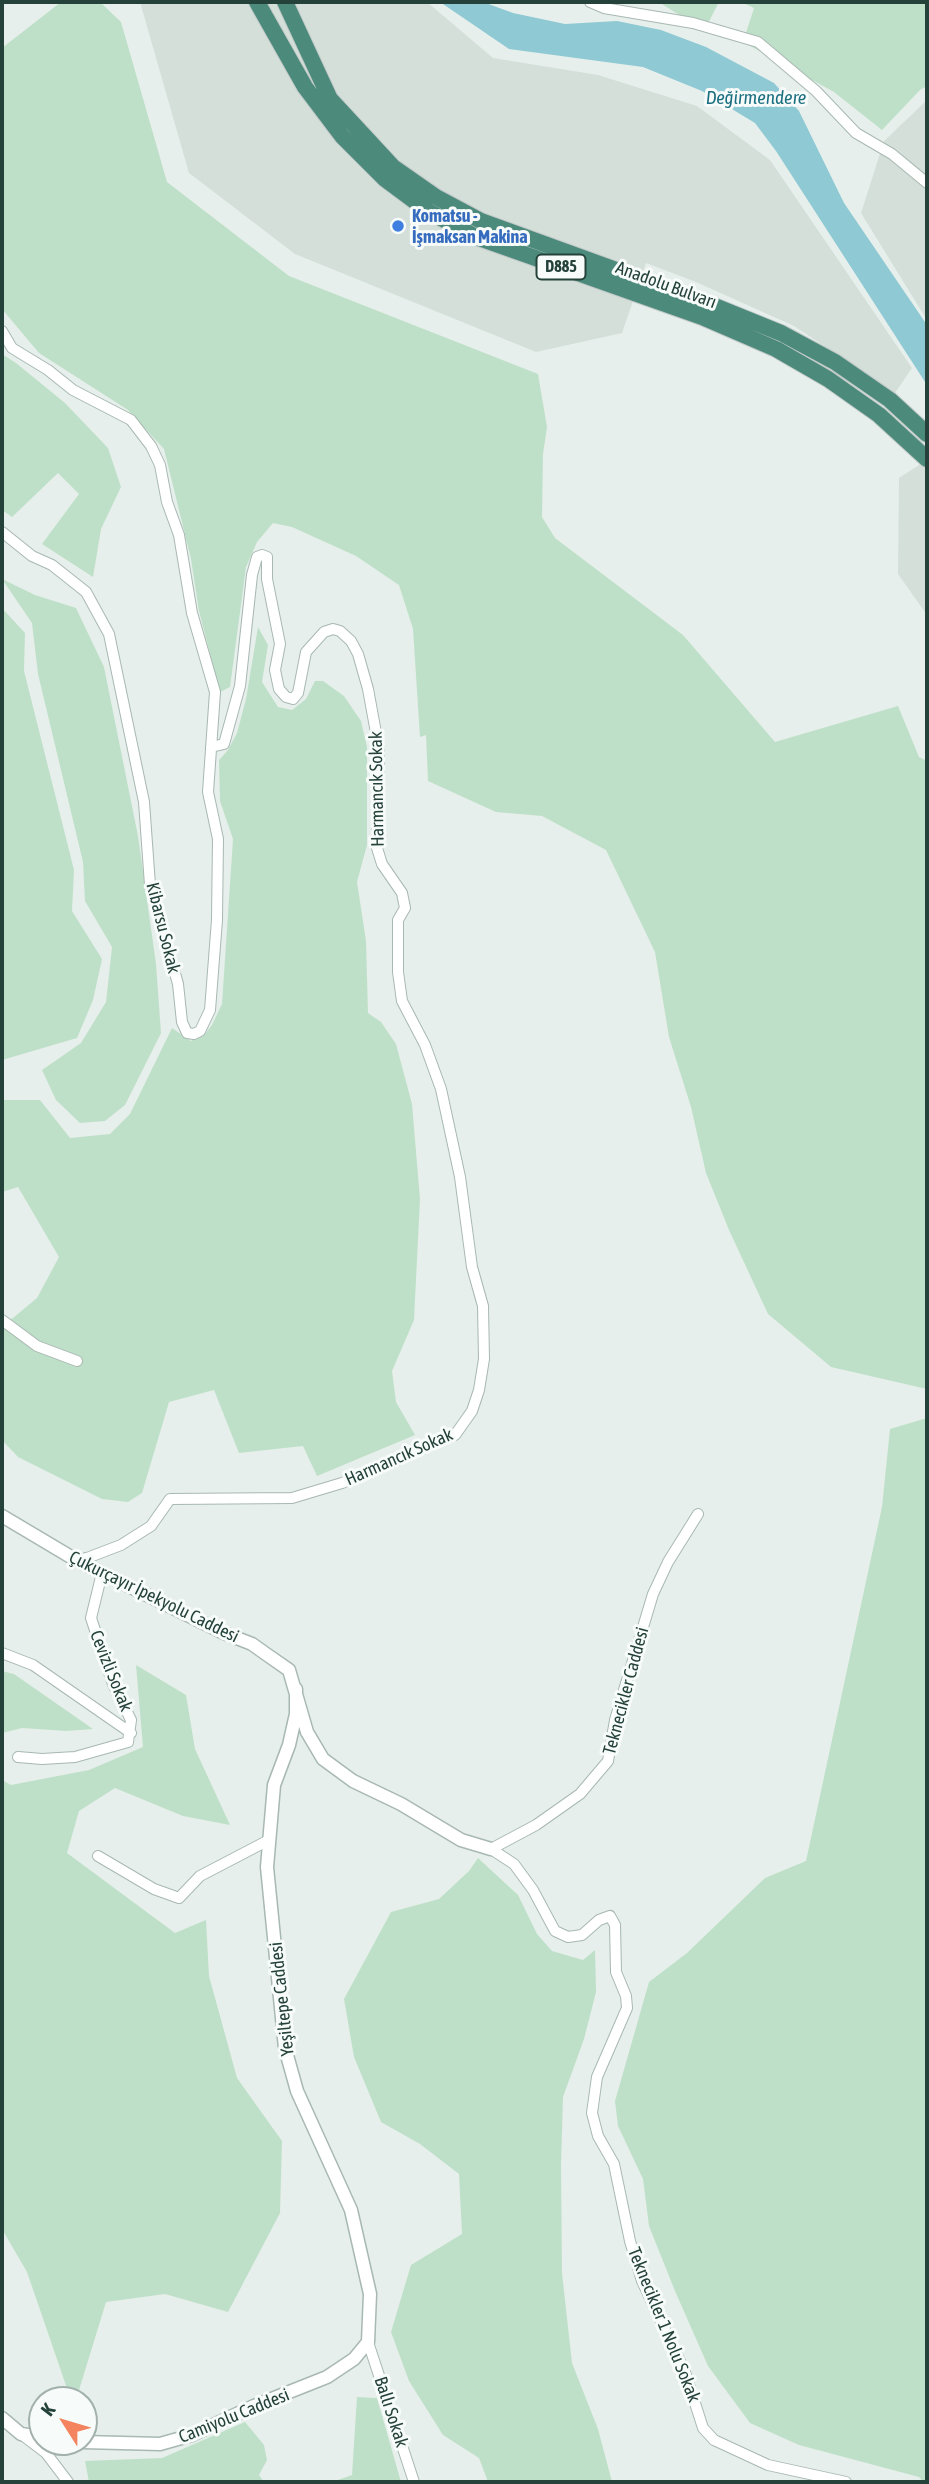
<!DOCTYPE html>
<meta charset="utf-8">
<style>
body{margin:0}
#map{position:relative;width:929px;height:2484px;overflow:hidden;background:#e6efeb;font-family:"Asap Condensed",sans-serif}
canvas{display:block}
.frame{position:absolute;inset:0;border:4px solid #24423a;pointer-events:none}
.north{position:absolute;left:28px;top:2386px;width:70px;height:70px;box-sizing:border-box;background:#f7fbf9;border:2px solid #a3b1ad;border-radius:50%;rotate:307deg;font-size:19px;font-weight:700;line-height:28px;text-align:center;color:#24423a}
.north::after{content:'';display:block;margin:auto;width:24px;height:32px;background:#f4845f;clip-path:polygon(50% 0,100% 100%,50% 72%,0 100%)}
</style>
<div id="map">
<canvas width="929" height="2484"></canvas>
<div class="frame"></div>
<div class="north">K</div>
</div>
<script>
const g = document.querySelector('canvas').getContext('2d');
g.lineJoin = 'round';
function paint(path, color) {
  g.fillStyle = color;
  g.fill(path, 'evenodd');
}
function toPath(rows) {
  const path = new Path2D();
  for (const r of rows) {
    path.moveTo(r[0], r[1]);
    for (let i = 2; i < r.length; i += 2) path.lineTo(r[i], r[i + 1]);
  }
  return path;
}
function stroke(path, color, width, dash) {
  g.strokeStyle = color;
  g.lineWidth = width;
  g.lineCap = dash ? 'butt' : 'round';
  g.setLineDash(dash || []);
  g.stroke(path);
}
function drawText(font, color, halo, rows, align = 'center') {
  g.font = font + ' "Asap Condensed",sans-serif';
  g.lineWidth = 6;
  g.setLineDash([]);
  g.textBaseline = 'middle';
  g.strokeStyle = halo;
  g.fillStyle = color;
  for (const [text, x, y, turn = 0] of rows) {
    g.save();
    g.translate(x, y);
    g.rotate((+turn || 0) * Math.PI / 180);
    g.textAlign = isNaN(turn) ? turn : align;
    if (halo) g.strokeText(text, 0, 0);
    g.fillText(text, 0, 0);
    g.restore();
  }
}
paint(toPath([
 [140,2,427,2,493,58,598,75,697,106,770,160,912,368,895,393,794,326,696,282,646,263,622,333,536,352,295,254,189,173],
 [927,100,927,320,861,213,884,141],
 [927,460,927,615,898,574,899,478]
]), '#d4dfda');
paint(toPath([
 [61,2,100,2,121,22,167,182,289,276,538,374,547,427,543,454,542,517,555,538,683,635,775,742,898,706,919,757,927,761,927,1389,831,1367,768,1314,729,1230,706,1173,691,1107,669,1037,655,952,606,850,542,816,496,812,428,781,426,735,420,737,413,629,399,585,356,556,292,527,273,523,257,542,246,567,230,687,220,692,199,611,191,559,164,449,128,410,39,353,2,309,2,48],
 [659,2,719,2,704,31],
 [741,2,927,2,927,86,920,90,882,130,834,92,743,42,754,8],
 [2,354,16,363,65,403,108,448,121,487,101,529,93,577,42,544,79,494,58,473,12,517,2,510],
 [2,579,35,595,76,608,104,667,138,836,156,964,161,1033,125,1105,105,1121,80,1123,56,1100,42,1070,81,1043,106,1002,112,947,85,901,83,862,38,674,32,623],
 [2,608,25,633,24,671,74,870,72,911,102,959,93,1000,77,1038,2,1060],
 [258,627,268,645,262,682,278,707,292,710,306,699,315,681,323,681,344,696,361,721,367,747,367,845,357,882,366,941,368,1013,381,1022,396,1044,412,1104,420,1199,414,1320,392,1371,396,1402,415,1435,317,1476,303,1446,239,1453,214,1390,169,1402,142,1493,128,1502,102,1499,18,1457,2,1440,2,1323,13,1318,37,1298,59,1257,18,1187,2,1192,2,1100,40,1100,70,1138,110,1134,130,1114,172,1028,191,1041,204,1035,212,1025,222,1004,233,839,220,801,219,760,228,750,237,733,246,699],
 [927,1418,927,2482,923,2482,919,2477,799,2445,750,2423,708,2366,675,2291,649,2226,643,2179,618,2126,615,2101,649,1982,687,1953,765,1878,806,1861,882,1507,890,1429],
 [136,1665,186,1695,195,1749,230,1825,183,1816,115,1788,79,1811,67,1853,175,1933,206,1920,209,1976,237,2078,282,2141,280,2213,228,2312,165,2294,106,2302,76,2400,71,2400,27,2272,2,2229,2,1780,11,1785,89,1770,143,1747],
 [2,1671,14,1674,93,1729,66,1731,22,1728,2,1733],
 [478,1858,518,1895,537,1934,552,1951,583,1960,595,1950,596,1992,584,2039,563,2097,561,2165,562,2273,572,2363,598,2429,612,2482,488,2482,479,2458,443,2435,409,2381,391,2332,411,2265,462,2234,459,2174,420,2144,381,2122,354,2057,344,1999,391,1912,439,1899,469,1871],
 [357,2397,377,2398,401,2482,332,2482,352,2475],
 [245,2422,264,2445,267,2460,259,2475,264,2482,89,2482,85,2461,162,2458]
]), '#bfe0c8');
paint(toPath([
 [440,2,483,2,513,13,565,24,617,21,661,30,706,47,774,83,799,111,844,203,927,325,927,385,776,151,755,123,702,91,643,67,509,49]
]), '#8ec9d4');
const minor = toPath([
 [590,2,604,8,693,23,758,42,816,91,856,133,892,154,927,183],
 [2,331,12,348,48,370,73,390,131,420,151,446,160,465,167,502,179,535,192,613,215,692,208,792,218,839,217,920,210,1010,200,1031,194,1034,187,1033,182,1022,178,984,150,885,144,802,109,634,86,592,52,565,32,556,2,532],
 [2,1320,37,1346,77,1361],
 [76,1560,87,1558,121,1545,151,1526,170,1499,292,1498,342,1483,398,1460,430,1444,455,1435,472,1411,479,1390,484,1359,483,1306,472,1267,460,1177,441,1089,425,1045,402,1001,398,972,398,920,405,908,402,893,382,864,377,848,379,749,368,689,358,654,351,641,340,631,333,629,324,632,306,652,298,693,293,699,286,697,279,689,275,670,280,644,267,579,267,557,262,555,257,557,252,575,240,686,224,744,211,747],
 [2,1653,33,1665,131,1733],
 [18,1757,42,1759,75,1757,128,1742,131,1720,113,1684,91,1618,102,1573],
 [491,1849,514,1864,533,1890,555,1931,568,1937,582,1935,599,1920,610,1916,615,1925,616,1972,626,1996,627,2008,597,2077,592,2113,598,2136,614,2164,630,2241,642,2281,685,2372,703,2428,714,2440,768,2465,846,2482],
 [491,1849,536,1825,580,1794,608,1761,615,1720,653,1594,668,1562,698,1514],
 [98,1856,154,1889,179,1898,200,1876,269,1840],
 [368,2342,414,2482],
 [21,2434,46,2453,68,2482]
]);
const tertiary = toPath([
 [2,1516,76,1560,224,1633,252,1644,266,1654,289,1670,307,1732,323,1759,353,1781,401,1804,461,1840,491,1849],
 [2,2418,21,2434,42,2437],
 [83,2442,160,2444,192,2435,254,2406,327,2377,354,2359,368,2342,370,2294,351,2210,297,2091,285,2048,267,1867,274,1785,289,1745,296,1714,296,1689]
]);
const trunk = toPath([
 [257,2,305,87,342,136,385,179,428,211,476,237,702,317,776,349,828,379,879,415,927,459],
 [285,2,330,99,393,167,436,197,481,221,707,303,781,333,835,362,890,400,927,434]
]);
stroke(minor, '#a8b8b2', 12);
stroke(tertiary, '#a8b8b2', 15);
stroke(trunk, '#c2cac8', 18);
stroke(minor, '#fff', 10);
stroke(tertiary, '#fff', 12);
stroke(trunk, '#4c8a7c', 16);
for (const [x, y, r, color] of [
 [398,226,7,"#3f7fe0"]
]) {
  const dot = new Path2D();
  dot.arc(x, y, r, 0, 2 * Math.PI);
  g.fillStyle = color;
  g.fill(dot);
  stroke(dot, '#f7fbf9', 2.5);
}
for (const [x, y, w] of [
 [561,267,49]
]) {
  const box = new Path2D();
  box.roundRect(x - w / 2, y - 12.5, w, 25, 5);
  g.fillStyle = '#f7fbf9';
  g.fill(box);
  stroke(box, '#24423a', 2);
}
drawText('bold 16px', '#24423a', null, [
 ["D885",561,267]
]);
drawText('bold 18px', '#366cbe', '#f7fbf9', [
 ["Komatsu -",412,216],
 ["İşmaksan Makina",412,237]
], 'left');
drawText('18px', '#24423a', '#f7fbf9', [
 ["Anadolu Bulvarı",666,285,20],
 ["Harmancık Sokak",377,789,-91],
 ["Kibarsu Sokak",163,928,76],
 ["Harmancık Sokak",399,1457,-24],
 ["Çukurçayır İpekyolu Caddesi",154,1597,26],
 ["Cevizli Sokak",111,1671,68],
 ["Teknecikler Caddesi",626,1691,-75],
 ["Yeşiltepe Caddesi",282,1999,-96],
 ["Teknecikler 1 Nolu Sokak",664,2325,68],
 ["Ballı Sokak",391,2412,72],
 ["Camiyolu Caddesi",234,2416,-22]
]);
drawText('italic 19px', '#1c6f80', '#f7fbf9', [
 ["Değirmendere",756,98]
]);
</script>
